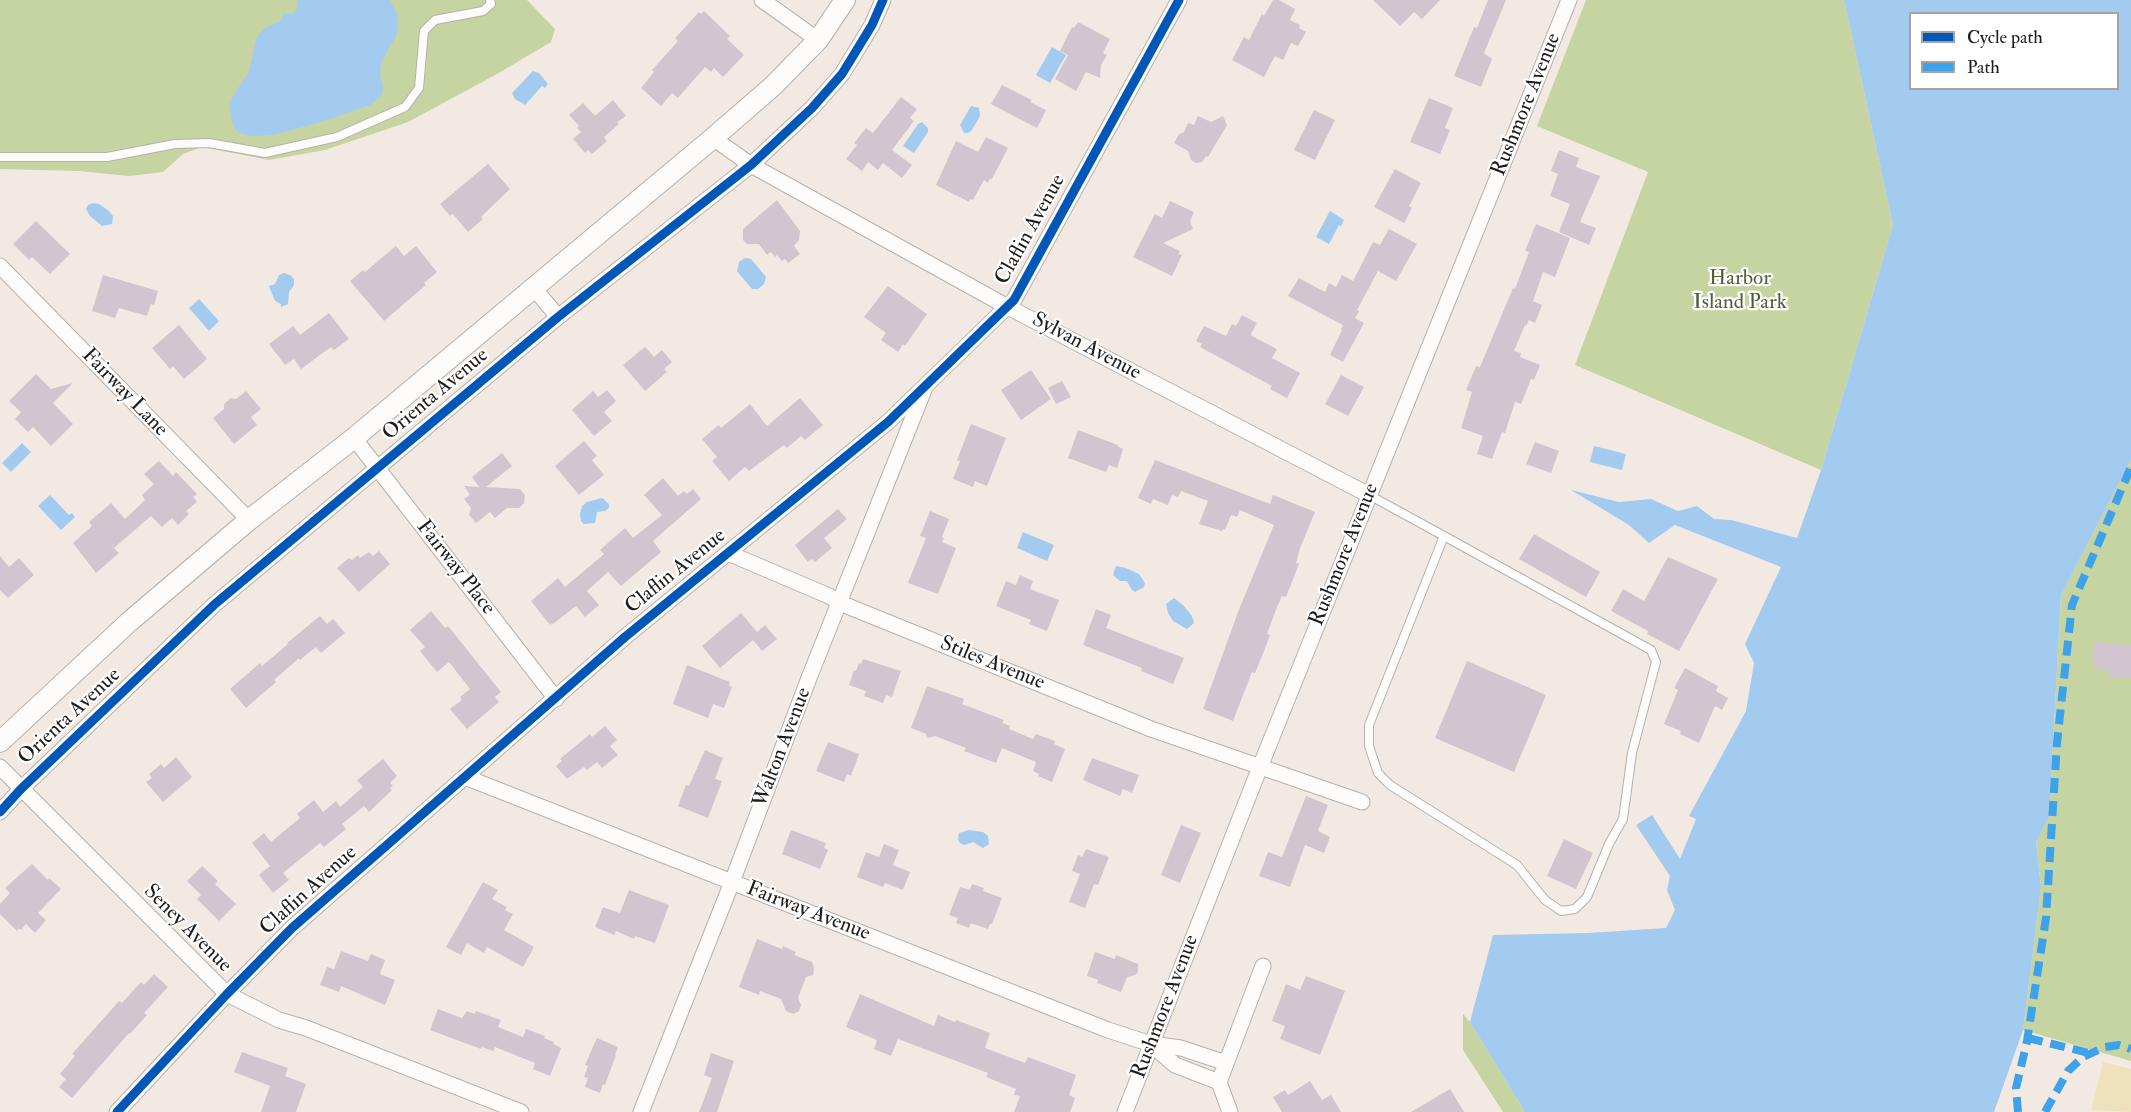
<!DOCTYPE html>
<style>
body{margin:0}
#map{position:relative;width:2131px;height:1112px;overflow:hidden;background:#f2eae2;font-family:"IM FELL Double Pica",serif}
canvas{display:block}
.legend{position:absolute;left:1909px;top:12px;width:210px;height:78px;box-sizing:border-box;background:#fff;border:2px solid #a4a4a4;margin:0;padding:8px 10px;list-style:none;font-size:18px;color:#1c1c1c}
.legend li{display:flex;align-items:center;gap:12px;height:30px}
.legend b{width:30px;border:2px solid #a4a4a4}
</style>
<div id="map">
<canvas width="2131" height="1112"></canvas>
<ul class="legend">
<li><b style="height:8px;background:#0057b8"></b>Cycle path</li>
<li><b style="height:8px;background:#3da2ea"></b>Path</li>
</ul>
</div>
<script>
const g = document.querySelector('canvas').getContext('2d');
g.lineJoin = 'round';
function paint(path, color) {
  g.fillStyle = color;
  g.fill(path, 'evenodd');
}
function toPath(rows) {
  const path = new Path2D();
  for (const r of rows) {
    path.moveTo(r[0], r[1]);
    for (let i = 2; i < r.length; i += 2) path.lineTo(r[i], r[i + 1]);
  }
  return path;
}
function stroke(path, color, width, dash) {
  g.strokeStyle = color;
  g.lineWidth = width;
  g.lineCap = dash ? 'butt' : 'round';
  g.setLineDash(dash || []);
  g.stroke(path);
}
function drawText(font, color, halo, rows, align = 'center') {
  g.font = font + ' "IM FELL Double Pica",serif';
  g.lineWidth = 4.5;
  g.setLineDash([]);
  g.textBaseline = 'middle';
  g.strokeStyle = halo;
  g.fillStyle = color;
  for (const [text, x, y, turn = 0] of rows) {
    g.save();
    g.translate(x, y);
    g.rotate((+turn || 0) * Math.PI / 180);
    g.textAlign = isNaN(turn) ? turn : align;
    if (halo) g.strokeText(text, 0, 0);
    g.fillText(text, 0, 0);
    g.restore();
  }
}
paint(toPath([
 [0,0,527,0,555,29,551,42,497,74,408,122,325,150,269,160,202,147,183,154,163,172,129,176,79,171,0,169],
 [1586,0,1844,0,1893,225,1821,470,1575,365,1648,172,1537,126],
 [2131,460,2131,1061,2023,1030,2041,887,2036,842,2049,817,2061,595],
 [1463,1014,1470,1022,1525,1112,1503,1112,1463,1050]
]), '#c5d4a1');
paint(toPath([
 [2103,1062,2131,1069,2131,1112,2091,1110]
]), '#f0e1bd');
paint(toPath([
 [297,0,390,0,397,14,398,25,396,36,381,62,380,76,383,87,381,96,370,105,324,121,273,135,249,136,236,131,231,119,229,102,249,72,256,39,265,28,280,21,284,13,294,14,298,6],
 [1844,0,2131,0,2131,460,2061,595,2049,817,2036,842,2041,887,2023,1030,1994,1112,1525,1112,1470,1022,1493,935,1588,933,1666,928,1675,910,1667,890,1670,876,1636,825,1652,815,1680,859,1696,819,1689,816,1746,711,1754,663,1745,644,1781,567,1675,525,1649,543,1629,525,1571,490,1619,502,1651,499,1678,511,1697,506,1714,519,1731,520,1797,538,1821,470,1893,225],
 [1910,14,2118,14,2118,88,1910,88],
 [1052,47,1066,55,1050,83,1036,75],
 [533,71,539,73,548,84,545,88,542,86,525,105,515,99,512,93],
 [971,106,979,108,980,116,972,130,968,133,964,133,960,125],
 [922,122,928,128,928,132,914,153,903,146,918,124],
 [93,203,99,204,109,211,113,216,112,224,102,226,90,216,86,209,88,205],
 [1330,211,1344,220,1341,226,1339,225,1329,244,1316,237],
 [745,258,751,259,766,277,764,284,758,289,752,289,737,271,739,262],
 [284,273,290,275,294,279,294,285,289,292,288,304,281,307,281,304,275,301,269,286,275,284,279,275],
 [199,299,219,321,209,331,189,308],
 [22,443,31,452,11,472,2,463],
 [1594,446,1626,454,1622,470,1590,462],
 [50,495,69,515,72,513,75,517,61,530,38,506],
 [602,498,609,504,609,508,605,511,597,512,595,523,584,524,581,521,580,514,582,506,587,502],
 [1023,532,1054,545,1047,561,1017,548],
 [1116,566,1126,568,1139,574,1145,583,1144,587,1135,592,1132,590,1127,581,1120,581,1113,575],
 [1174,598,1183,605,1192,616,1194,623,1187,629,1173,621,1168,613,1166,604],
 [969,830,983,832,988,836,989,844,983,848,973,842,964,845,960,843,958,840,959,833]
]), '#a3caef');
paint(toPath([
 [1273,0,1279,0,1295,9,1290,20,1300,25,1299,28,1306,32,1298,46,1291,43,1283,60,1275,56,1264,77,1232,60,1244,37,1249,40,1262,14,1264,16],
 [1373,0,1440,0,1422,19,1414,12,1400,26],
 [1488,0,1506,0,1484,53,1492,59,1481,87,1454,76,1474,27,1477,28],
 [704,11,730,36,727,39,744,55,723,77,714,68,711,72,705,67,678,98,672,93,661,106,641,88,654,72,652,70,678,41,675,38,699,12,701,14],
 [1078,22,1110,39,1103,53,1107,55,1101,65,1100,78,1086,72,1076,91,1055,79,1068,55,1060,51,1072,27,1074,28],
 [1002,85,1032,100,1030,102,1046,110,1037,128,991,104],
 [901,97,917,109,910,118,914,121,892,150,912,165,902,178,883,163,878,170,868,162,862,171,846,159,857,145,854,143,866,128,873,133],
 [1429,98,1453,108,1445,128,1450,130,1440,154,1410,142],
 [613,100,626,116,617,122,619,124,604,137,607,141,592,154,588,150,585,153,573,139,581,132,577,128,579,126,569,115,583,103,593,114,596,115],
 [1314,110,1335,120,1315,160,1294,150],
 [1198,116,1211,122,1223,116,1227,125,1208,157,1206,156,1202,162,1196,163,1191,160,1188,151,1174,143,1179,134,1184,132,1188,123,1194,125],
 [986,137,1008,148,992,179,990,178,988,183,984,180,973,200,970,199,969,202,936,185,956,141,978,152],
 [1559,150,1579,158,1576,167,1600,176,1580,222,1596,228,1589,245,1559,232,1570,204,1550,196,1558,174,1551,171],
 [488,164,510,189,481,217,483,219,468,232,453,214,450,216,440,204],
 [1395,169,1421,183,1409,206,1412,208,1404,223,1374,207],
 [777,200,800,231,799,240,794,246,800,254,788,263,785,259,782,261,777,255,775,257,771,252,767,255,759,244,747,244,743,240,743,229],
 [1170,201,1194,212,1190,221,1193,229,1163,243,1180,251,1178,254,1182,255,1172,276,1133,257,1155,214,1162,218],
 [36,221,70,254,50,274,32,257,29,260,13,244],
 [1536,224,1570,238,1555,277,1543,272,1533,301,1542,305,1535,323,1529,320,1526,326,1525,325,1514,351,1521,353,1520,357,1540,365,1534,380,1531,379,1521,404,1515,402,1505,433,1502,432,1492,459,1477,454,1483,436,1461,428,1472,392,1466,390,1476,366,1480,367,1513,288,1515,289,1529,252,1525,251],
 [1389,229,1417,244,1396,281,1378,271,1357,310,1359,311,1355,318,1364,323,1343,362,1330,355,1342,330,1341,329,1343,325,1288,296,1299,278,1325,292,1329,283,1336,287,1342,275,1353,281,1373,242,1380,245],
 [396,246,404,256,416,246,437,272,424,283,426,285,384,321,350,281,363,270,365,272],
 [103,275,158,291,154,305,151,304,147,316,119,308,115,318,92,311],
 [888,286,927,314,905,346,903,344,898,352,881,340,886,333,864,317],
 [329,313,349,339,334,350,331,347,301,369,294,359,285,365,269,344,293,326,300,335],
 [1242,315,1257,323,1251,334,1252,336,1277,349,1272,358,1300,373,1287,398,1270,389,1272,386,1200,347,1202,344,1196,341,1204,326,1226,336,1232,324,1236,326],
 [179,325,207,359,184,379,173,366,170,369,152,348],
 [645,347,654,357,662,350,672,362,664,369,667,372,645,391,623,365],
 [1031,370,1051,399,1021,420,1001,390],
 [36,374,51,389,73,383,53,403,73,424,51,446,33,427,28,432,15,419,21,412,9,401],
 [1341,375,1364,387,1348,416,1325,404],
 [1062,381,1071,397,1056,404,1048,388],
 [607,390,616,401,604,412,612,421,594,436,572,410,593,391,598,397],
 [246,391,261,409,251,417,257,425,234,444,213,418,224,409,224,404,231,398,236,399],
 [800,398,823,425,805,440,801,436,787,448,784,445,749,471,745,467,729,481,712,461,717,457,702,439,719,425,721,428,750,404,767,426],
 [971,424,1006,438,987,486,975,481,973,487,953,479,960,461,957,460],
 [1078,430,1118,445,1117,446,1123,449,1117,468,1109,465,1106,472,1068,458],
 [584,441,597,456,592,460,604,475,579,495,555,466],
 [1535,442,1559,451,1551,473,1526,464],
 [502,453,512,466,486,487,520,489,525,495,524,503,519,508,507,508,495,518,490,512,476,523,469,515,471,508,464,499,470,495,464,486,479,487,472,477],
 [1155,460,1270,504,1273,495,1315,512,1300,548,1296,563,1299,564,1286,597,1282,596,1277,607,1267,634,1270,635,1264,651,1255,673,1252,672,1233,721,1203,709,1238,612,1274,525,1240,510,1237,517,1231,515,1225,530,1223,529,1222,531,1199,524,1208,501,1181,491,1178,497,1172,495,1168,505,1153,499,1151,504,1138,498],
 [159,461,173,476,176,472,197,494,193,497,197,502,186,511,189,514,178,525,172,518,162,527,151,516,114,548,119,553,96,573,73,543,92,526,89,522,111,503,125,519,145,500,142,495,154,484,144,474],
 [663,478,678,496,684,491,687,494,693,489,701,499,653,541,661,552,621,586,608,572,587,591,599,605,585,617,576,606,553,624,552,623,550,625,531,601,558,578,565,587,604,554,600,550,625,528,633,538,662,515,644,495],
 [838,509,847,519,824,538,832,548,815,562,812,559,808,562,795,545],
 [930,511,949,519,942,537,944,538,942,542,956,548,938,594,908,583,926,538,920,536],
 [1534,534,1600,572,1586,597,1519,559],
 [379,551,390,564,359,592,337,568,349,558,352,560,358,555,360,558,369,552,373,556],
 [0,556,9,567,19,558,34,575,8,598,0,590],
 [1668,557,1718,579,1679,651,1647,634,1648,631,1611,611,1623,589,1644,601],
 [1020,575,1033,581,1030,589,1059,600,1047,631,1029,624,1031,620,996,606,1006,581,1016,585],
 [1096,609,1111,615,1106,628,1184,658,1173,684,1141,671,1142,668,1083,645],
 [431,611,445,628,448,626,501,692,495,697,499,702,467,729,450,709,462,700,460,697,470,689,449,662,437,672,420,651,425,647,410,630],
 [741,613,757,632,765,625,777,639,762,651,753,640,720,668,702,646],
 [320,616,327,624,333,619,345,633,321,653,316,647,300,660,299,658,274,680,276,682,246,708,230,689,260,663,262,666,288,644,287,643],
 [2094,642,2131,645,2131,678,2110,677,2110,670,2093,669],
 [863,659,901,671,892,697,886,695,883,703,864,696,866,691,849,685,854,670,856,671,859,663,861,664],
 [1467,661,1546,695,1514,772,1435,738],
 [687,665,730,682,729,686,732,687,724,708,713,704,708,718,673,704],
 [1685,668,1718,686,1716,691,1728,698,1722,710,1715,706,1699,743,1680,734,1681,731,1664,724,1678,690,1674,688],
 [927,686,964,699,962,704,1004,720,1002,723,1010,726,1009,729,1033,739,1036,734,1055,741,1054,744,1065,749,1052,782,1038,776,1039,774,1033,771,1036,762,1002,748,996,763,964,751,966,748,935,736,928,738,926,734,911,728],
 [605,726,617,740,610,746,618,755,602,768,597,762,587,770,584,767,567,779,556,766,562,761,560,759,590,734,592,737],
 [828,742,859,754,851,776,847,774,844,782,816,771],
 [705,750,723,758,715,779,722,781,708,818,678,806,686,785,689,786],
 [176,757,192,777,163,802,146,782,152,778,149,774,161,764,164,768],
 [1092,758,1139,775,1132,793,1123,789,1120,796,1083,780],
 [383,759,397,776,390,783,393,786,390,788,392,790,369,812,364,806,342,824,346,829,324,847,320,843,283,873,289,880,273,893,259,875,270,866,252,843,264,833,271,842,300,818,297,814,314,800,323,812,336,801,340,807,363,787,357,780],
 [1306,796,1328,805,1318,831,1330,837,1324,853,1305,845,1290,887,1259,876,1268,852,1282,857],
 [1181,825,1201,833,1180,883,1161,875],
 [791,830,826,843,824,848,828,850,820,869,782,854],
 [1564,839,1593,853,1576,889,1547,876],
 [884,844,899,850,893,865,910,872,903,890,885,883,883,887,857,877,866,852,879,857],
 [1086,849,1109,857,1098,885,1094,884,1085,908,1069,902,1080,874,1072,871,1078,855,1082,857],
 [32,864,48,880,49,878,61,889,38,913,46,920,35,933,26,924,21,930,19,928,17,931,0,914,0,904,10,893,5,888],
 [202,866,218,881,215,884,236,904,219,921,197,899,201,895,187,881],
 [483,882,498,890,492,899,507,907,505,910,513,914,504,930,534,947,523,967,487,947,484,953,467,943,461,955,446,947],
 [972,884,984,888,983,891,1002,898,992,924,990,924,988,929,971,923,969,928,956,923,958,918,949,915,960,887,970,890],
 [629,890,669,905,655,943,635,936,634,939,616,931,614,935,595,927,603,907,620,913],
 [757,939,782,949,783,946,796,952,794,955,812,962,814,968,813,975,806,977,798,998,801,1005,799,1011,793,1014,786,1011,781,999,760,991,759,995,739,987],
 [341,951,368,961,371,954,385,960,380,974,395,980,385,1005,341,986,339,992,320,985,327,967,334,969],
 [1095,952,1115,959,1116,955,1138,964,1138,972,1135,975,1127,977,1121,992,1097,983,1098,980,1087,976],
 [154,974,168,987,144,1013,147,1015,130,1034,129,1033,72,1098,59,1087,66,1079,60,1074,75,1056,72,1054,119,1001,122,1003,141,982,144,985],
 [1306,976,1345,991,1320,1055,1280,1039,1285,1026,1272,1021,1286,984,1300,990],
 [860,994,934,1026,938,1015,955,1022,956,1020,990,1033,985,1048,1025,1063,1028,1057,1076,1075,1069,1095,1075,1098,1070,1112,1014,1112,1020,1096,1014,1095,1016,1089,986,1077,988,1073,898,1039,891,1056,874,1049,877,1040,846,1027],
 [438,1009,462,1018,467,1011,475,1014,476,1011,501,1020,498,1027,523,1037,526,1029,545,1036,544,1038,554,1042,553,1044,561,1048,550,1076,533,1069,535,1063,495,1047,493,1051,482,1047,481,1049,430,1030],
 [597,1038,618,1047,615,1055,616,1055,605,1085,603,1084,600,1093,585,1087,588,1078,584,1077,588,1066,585,1065],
 [242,1052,288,1068,285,1076,306,1084,296,1112,261,1112,270,1086,234,1072],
 [711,1053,734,1061,717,1112,699,1112,712,1078,704,1075],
 [1310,1081,1322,1100,1331,1095,1341,1112,1282,1112,1273,1097,1285,1090,1288,1095],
 [1450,1089,1464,1112,1411,1112]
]), '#d2c5cf');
const service = toPath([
 [0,157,107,157,175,144,209,143,265,153,337,137,405,107,419,88,424,31,435,20,483,11,491,4,490,0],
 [1369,495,1444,536,1651,650,1656,662,1632,753,1623,819,1609,844,1587,897,1575,909,1561,911,1545,900,1517,865,1390,785,1378,773,1369,746,1369,725,1444,536]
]);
const minor = toPath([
 [762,0,818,40],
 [713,138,751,165,1006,306,1369,495],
 [0,266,249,520],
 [534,288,558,317],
 [354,438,556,699],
 [728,553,829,596,840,603,1151,729,1362,802],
 [0,767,227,994,279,1020,306,1028,521,1112],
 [465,777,1108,1030,1151,1044,1181,1048,1226,1063],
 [0,812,21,789,215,604,558,317,751,165,812,108,842,74,872,25,883,0],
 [1151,1044,1175,1065,1219,1082,1230,1112],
 [1219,1082,1263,966],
 [117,1112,227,994,292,928,625,637,888,422,1014,300,1179,0],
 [641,1112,732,882,809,678,924,390],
 [1125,1112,1260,767,1569,0]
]);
const tertiary = toPath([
 [0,742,129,622,249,520,354,438,713,138,773,86,818,40,845,0]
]);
stroke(service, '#b6b1ad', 10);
stroke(minor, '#b6b1ad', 17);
stroke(tertiary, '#b6b1ad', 22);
stroke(service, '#fdfcfb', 8);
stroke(minor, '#fdfcfb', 15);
stroke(tertiary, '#fdfcfb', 20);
stroke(toPath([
 [2028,1038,2089,1053],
 [2018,1112,2016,1088,2027,1041,2046,918,2057,743,2072,605,2131,467],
 [2045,1112,2068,1071,2083,1057,2105,1047,2119,1045,2131,1049]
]), '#3da2ea', 8, [15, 8]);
stroke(toPath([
 [0,812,21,789,215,604,558,317,751,165,812,108,842,74,872,25,883,0],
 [117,1112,227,994,292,928,625,637,888,422,1014,300,1179,0]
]), '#0057b8', 9);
drawText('21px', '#1c1c1c', '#fff', [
 ["Rushmore Avenue",1527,105,-68],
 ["Claflin Avenue",1031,230,-61],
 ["Sylvan Avenue",1086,347,28],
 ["Fairway Lane",124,393,46],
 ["Orienta Avenue",436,395,-40],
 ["Rushmore Avenue",1345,555,-68],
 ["Fairway Place",455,568,52],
 ["Claflin Avenue",676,572,-39],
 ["Stiles Avenue",992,664,22],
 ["Orienta Avenue",70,717,-43],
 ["Walton Avenue",783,748,-69],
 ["Claflin Avenue",309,891,-42],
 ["Fairway Avenue",808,912,21],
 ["Seney Avenue",187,929,45],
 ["Rushmore Avenue",1166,1007,-69]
]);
drawText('21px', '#515e3c', '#fff', [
 ["Harbor",1740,279],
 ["Island Park",1740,303]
]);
</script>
